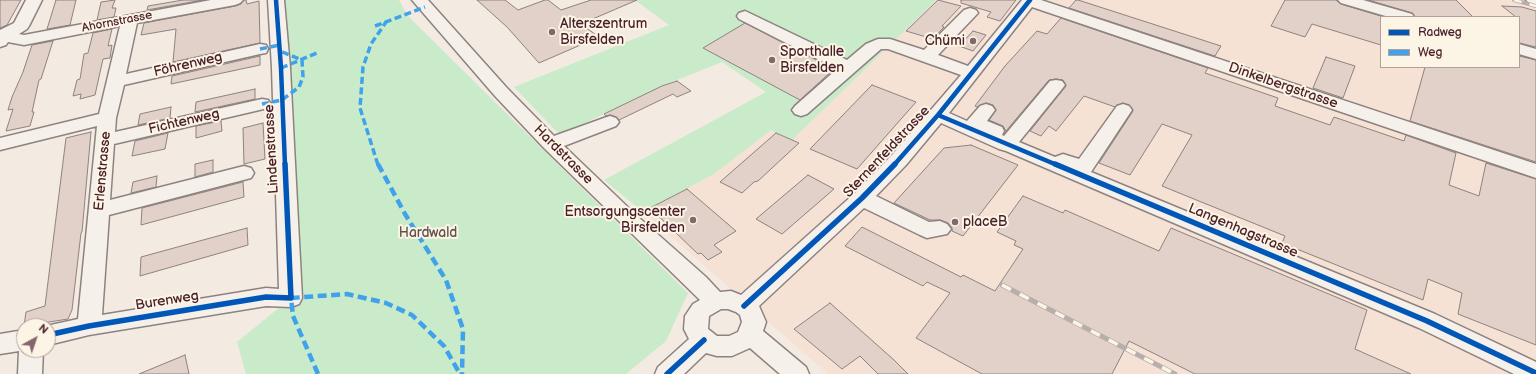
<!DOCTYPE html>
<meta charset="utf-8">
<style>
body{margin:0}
#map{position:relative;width:1536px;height:374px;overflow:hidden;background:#f3eae1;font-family:"Balsamiq Sans",sans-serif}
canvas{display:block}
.legend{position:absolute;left:1380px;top:16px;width:140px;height:52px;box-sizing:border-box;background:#fcf5e5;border:1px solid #b59f9b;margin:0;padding:5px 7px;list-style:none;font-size:12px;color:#4a1f2b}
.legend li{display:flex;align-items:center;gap:8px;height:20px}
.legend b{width:20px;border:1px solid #b59f9b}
.north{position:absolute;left:16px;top:318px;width:40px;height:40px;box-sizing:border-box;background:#fcf5e5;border:1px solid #b59f9b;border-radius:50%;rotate:40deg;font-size:11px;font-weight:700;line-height:16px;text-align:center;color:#4a1f2b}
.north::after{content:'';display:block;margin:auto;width:14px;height:18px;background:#85666b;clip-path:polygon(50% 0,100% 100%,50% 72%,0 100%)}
</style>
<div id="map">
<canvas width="1536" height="374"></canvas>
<ul class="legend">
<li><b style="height:5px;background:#0057b8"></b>Radweg</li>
<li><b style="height:5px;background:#40a2eb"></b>Weg</li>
</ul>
<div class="north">N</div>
</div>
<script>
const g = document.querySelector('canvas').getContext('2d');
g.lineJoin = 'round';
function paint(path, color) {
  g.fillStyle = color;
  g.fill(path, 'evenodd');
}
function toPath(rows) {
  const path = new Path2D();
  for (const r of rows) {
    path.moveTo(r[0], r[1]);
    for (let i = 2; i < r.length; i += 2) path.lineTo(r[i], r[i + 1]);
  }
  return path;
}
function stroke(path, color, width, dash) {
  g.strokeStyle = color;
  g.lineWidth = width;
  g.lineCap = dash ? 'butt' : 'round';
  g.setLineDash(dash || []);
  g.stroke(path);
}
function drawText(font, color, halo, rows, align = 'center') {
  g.font = font + ' "Balsamiq Sans",sans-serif';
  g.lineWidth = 4;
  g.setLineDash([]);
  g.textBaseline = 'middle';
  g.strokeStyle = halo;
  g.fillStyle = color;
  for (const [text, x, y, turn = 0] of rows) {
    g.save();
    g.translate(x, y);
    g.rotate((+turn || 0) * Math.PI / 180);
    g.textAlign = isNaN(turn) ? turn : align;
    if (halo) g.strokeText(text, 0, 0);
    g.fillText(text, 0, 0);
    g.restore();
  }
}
paint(toPath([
 [935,0,1536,0,1536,374,828,374,643,212,714,174],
 [1381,17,1519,17,1519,67,1381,67]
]), '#f6e2d5');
paint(toPath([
 [276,0,399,0,407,15,688,293,666,341,626,374,246,374,237,342,291,298],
 [635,0,936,0,792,140,771,130,714,174,643,212,604,180,766,92,722,62,662,86,560,135,514,87,669,25]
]), '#c9ebca');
const building = toPath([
 [0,0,21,0,7,25,0,28,0,0],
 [56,0,76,0,70,25,47,29,56,0],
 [115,0,112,8,116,8,114,17,97,20,101,2,115,0],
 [183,0,203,0,147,10,148,6,183,0],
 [244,0,246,0,247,4,259,1,260,43,173,62,176,29,141,35,144,23,235,6,241,4,244,0],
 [477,0,505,0,518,10,545,0,548,0,561,10,591,0,637,0,581,24,599,37,539,63,507,27,477,0],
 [938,0,961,6,942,26,944,27,933,39,906,31,938,0],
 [961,0,1016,0,1000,21,987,17,991,12,961,3,961,0],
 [1076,0,1078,0,1221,46,1215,56,1069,8,1076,0],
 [1285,0,1336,0,1341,4,1384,17,1381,17,1381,45,1312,24,1305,37,1271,26,1285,0],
 [1368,0,1456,0,1473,17,1415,17,1412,13,1368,0],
 [1502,6,1522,7,1536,11,1536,47,1519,43,1519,17,1516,17,1502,6],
 [1061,18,1208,68,1205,73,1278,98,1275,106,1330,125,1334,117,1404,141,1406,135,1456,153,1449,185,1479,196,1486,163,1536,179,1536,345,1458,314,1462,293,1428,279,1423,300,1282,243,1285,236,1162,186,1192,135,1162,124,1130,175,1099,163,1133,111,1129,105,1123,103,1115,107,1084,96,1056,131,1049,126,1041,136,1030,131,1066,86,1063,80,1056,79,1049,80,1006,131,1003,126,989,120,996,110,993,105,986,103,977,107,975,106,1005,66,1037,31,1047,34,1061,18],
 [745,23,834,69,800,100,703,48,745,23],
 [112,29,108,46,112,45,110,58,103,59,95,95,80,99,81,94,73,96,77,80,80,79,84,54,88,53,93,33,112,29],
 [973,31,986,35,973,51,959,46,973,31],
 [53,41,41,79,39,80,32,112,34,112,30,126,6,131,13,109,8,110,12,97,23,72,32,45,53,41],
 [260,56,260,65,171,84,172,76,260,56],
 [1519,56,1536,60,1536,162,1410,121,1425,67,1519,67,1519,56],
 [1326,57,1355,66,1343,98,1313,88,1326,57],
 [677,81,691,91,677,97,673,94,619,120,616,117,610,115,606,116,604,114,662,86,677,81],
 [872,85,916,102,857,169,810,149,872,85],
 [255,89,255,99,195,112,196,102,255,89],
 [171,107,170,118,138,125,140,114,171,107],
 [221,121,222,131,196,138,196,126,221,121],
 [263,123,265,159,244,164,243,128,263,123],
 [91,132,82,232,81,233,72,310,68,319,24,326,26,312,45,306,66,138,91,132],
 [168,133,165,149,132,156,135,141,168,133],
 [776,133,799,143,758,181,754,182,742,193,720,182,776,133],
 [971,145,1018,165,963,236,952,231,952,228,948,223,940,220,930,220,894,203,944,148,971,145],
 [213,160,213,172,195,177,195,164,213,160],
 [808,175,834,189,782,234,756,219,808,175],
 [157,176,156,187,131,193,133,182,157,176],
 [243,182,244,197,141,225,142,208,243,182],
 [687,189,736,231,714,245,722,252,708,260,701,253,698,254,650,208,687,189],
 [1023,196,1063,213,1065,210,1159,251,1171,228,1367,310,1355,349,1411,374,1195,374,1129,341,1112,374,982,374,916,338,950,293,927,282,923,286,845,246,862,227,961,277,963,275,995,291,1023,249,1014,245,1016,241,997,232,1023,196],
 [247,228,248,245,140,276,141,257,247,228],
 [830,303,894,360,908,374,878,374,860,356,842,369,794,329,830,303],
 [185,355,189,374,139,374,185,355]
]);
paint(building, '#e1d1c9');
stroke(building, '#8e8280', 1);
const minor = toPath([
 [26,0,42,0,29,26,27,29,19,34,24,35,211,0,243,0,240,3,235,5,137,23,126,74,260,44,266,45,268,49,266,53,260,54,124,85,116,118,115,132,262,99,268,100,271,104,268,108,114,144,110,200,244,166,251,168,254,173,251,178,109,215,102,315,266,288,279,289,272,68,268,0,284,0,290,68,302,298,299,304,291,307,266,306,89,335,48,345,48,326,46,326,78,319,97,126,0,150,0,138,99,114,120,26,24,45,8,42,6,45,0,47,0,30,14,23,26,0],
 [412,0,428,0,507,88,554,136,604,118,610,116,616,118,619,122,616,126,564,146,636,215,706,277,720,292,731,291,741,295,855,193,892,155,961,75,888,49,881,49,807,114,801,116,795,114,792,110,795,106,837,69,739,19,737,16,739,13,745,11,847,60,866,44,878,39,890,39,924,50,964,10,970,8,976,10,978,13,938,55,968,66,1022,0,1041,0,1536,164,1536,178,1032,7,949,113,967,121,980,106,986,104,992,106,995,110,987,121,1002,127,1004,131,1002,135,1004,136,1050,81,1056,80,1062,81,1065,85,1062,89,1019,142,1055,157,1063,154,1079,159,1117,106,1123,104,1129,106,1132,110,1091,172,1435,314,1536,362,1536,374,1514,374,1419,328,1006,151,999,149,941,123,906,165,876,196,929,222,940,221,947,224,951,229,947,234,927,238,920,235,864,208,759,306,766,322,763,331,806,367,809,374,780,374,750,348,732,356,717,356,706,353,684,374,655,374,658,367,689,339,684,329,685,316,693,304,700,300,544,148,495,96,412,0],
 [721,309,728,309,736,312,740,315,742,322,738,332,729,336,717,336,708,329,709,316,721,309],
 [1338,0,1363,0,1412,14,1414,17,1389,17,1341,3,1338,0],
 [1526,0,1536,0,1536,5,1529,3,1526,0],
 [1519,44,1536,49,1536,59,1519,54,1519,44],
 [24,330,24,350,43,350,42,374,18,374,19,351,0,354,0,334,24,330]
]);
stroke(minor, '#8e8280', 3);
paint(minor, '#f5f1ea');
const railFar1 = toPath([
 [1514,0,1536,6]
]);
const rail = toPath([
 [1002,285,1175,374]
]);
stroke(railFar1, '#b8afac', 4);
stroke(rail, '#b8afac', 5);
stroke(railFar1, '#fcf5e5', 2.5, [8]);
stroke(rail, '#fcf5e5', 3.5, [10]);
stroke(toPath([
 [375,26,425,7],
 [260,49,280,45],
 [281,68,317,53],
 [262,104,282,100,299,87,303,77,302,60,280,51],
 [378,165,360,108,363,67,371,44,386,22]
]), '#40a2eb', 3.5, [7, 3.5]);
stroke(toPath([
 [378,164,405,214,446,280,463,329,462,374],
 [318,374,293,316,291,298,347,294,386,303,412,315,444,346,460,374]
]), '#40a2eb', 4.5, [9, 4.5]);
stroke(toPath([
 [276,0,281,68,285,165],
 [938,115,1057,165],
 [894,165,938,115,1030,0]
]), '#0057b8', 4.5);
stroke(toPath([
 [1055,164,1427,321,1536,373],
 [744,306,862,198,895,164],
 [48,335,89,326,266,297,291,298,285,164],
 [667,374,704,340]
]), '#0057b8', 5.5);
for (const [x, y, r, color] of [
 [552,32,4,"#85666b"],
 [973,41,4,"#85666b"],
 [772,60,4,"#85666b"],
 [693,220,4,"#85666b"],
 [955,222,4,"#85666b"]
]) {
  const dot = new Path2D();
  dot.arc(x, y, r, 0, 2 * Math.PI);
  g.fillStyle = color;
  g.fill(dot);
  stroke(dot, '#fcf5e5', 1.5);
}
drawText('12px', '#4a1f2b', '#fcf5e5', [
 ["Ahornstrasse",117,22,-11]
]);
drawText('14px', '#4a1f2b', '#fcf5e5', [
 ["Alterszentrum",560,24],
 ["Birsfelden",560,40],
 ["Chümi",965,41,"right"],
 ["Sporthalle",780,52],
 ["Birsfelden",780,68],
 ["Entsorgungscenter",685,212,"right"],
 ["Birsfelden",685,228,"right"],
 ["placeB",963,222]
], 'left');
drawText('14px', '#4a1f2b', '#fcf5e5', [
 ["Föhrenweg",188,65,-13],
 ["Dinkelbergstrasse",1283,86,19],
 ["Fichtenweg",184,122,-13],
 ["Lindenstrasse",272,149,-93],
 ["Sternenfeldstrasse",887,152,-47],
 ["Hardstrasse",563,155,45],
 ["Erlenstrasse",103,171,-85],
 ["Langenhagstrasse",1243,231,23],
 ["Burenweg",167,301,-9]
]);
drawText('14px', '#61524e', '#fcf5e5', [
 ["Hardwald",428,233]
]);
</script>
